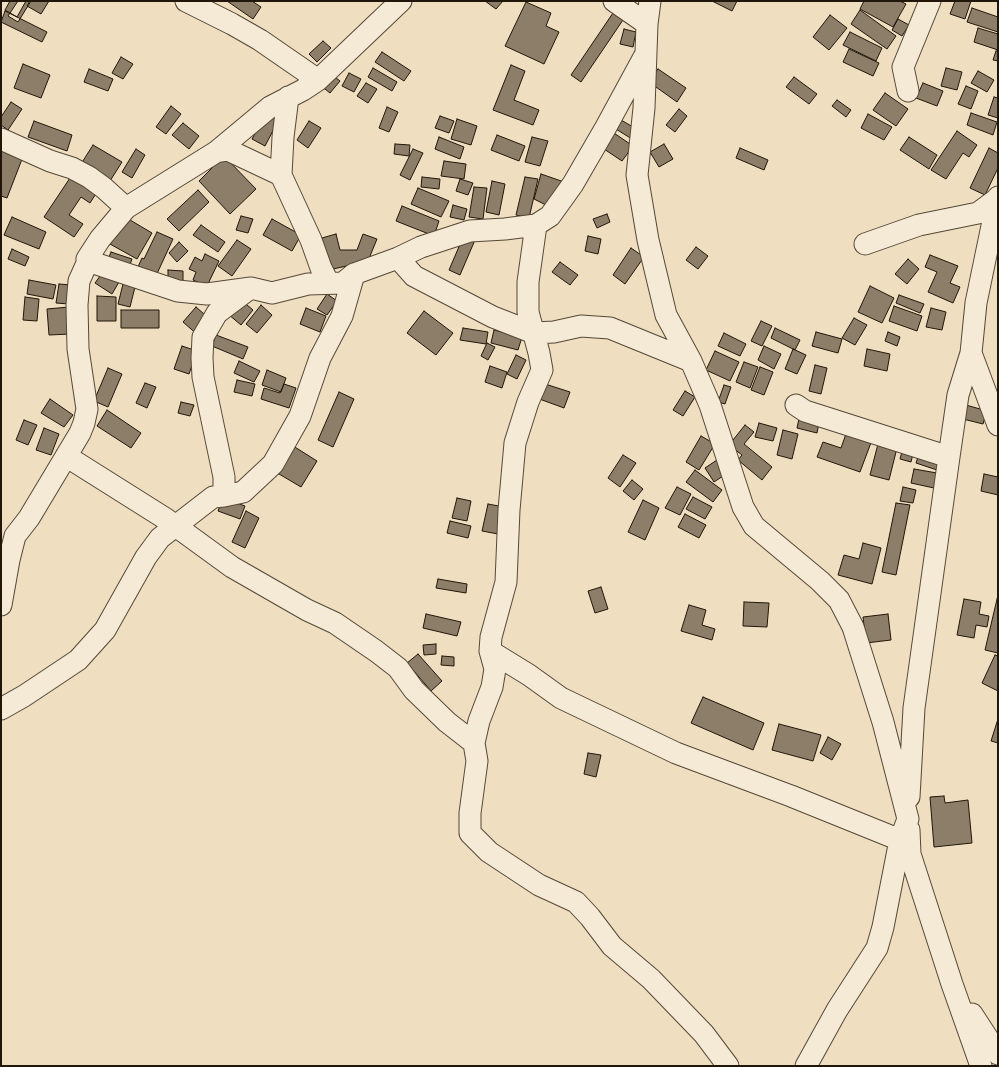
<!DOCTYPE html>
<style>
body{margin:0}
#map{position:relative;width:999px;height:1067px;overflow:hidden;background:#efdec0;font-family:Alegreya,serif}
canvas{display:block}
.frame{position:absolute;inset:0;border:2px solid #201609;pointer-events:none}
</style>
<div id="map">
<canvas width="999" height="1067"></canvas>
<div class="frame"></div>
</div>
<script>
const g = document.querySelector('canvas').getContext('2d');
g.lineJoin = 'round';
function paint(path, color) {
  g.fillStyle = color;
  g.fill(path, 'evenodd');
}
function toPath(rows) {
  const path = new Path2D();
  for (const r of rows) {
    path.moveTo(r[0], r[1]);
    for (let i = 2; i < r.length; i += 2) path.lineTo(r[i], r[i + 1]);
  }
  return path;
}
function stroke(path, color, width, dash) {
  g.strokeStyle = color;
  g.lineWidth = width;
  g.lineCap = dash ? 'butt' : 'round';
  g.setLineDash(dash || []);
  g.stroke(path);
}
const building = toPath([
 [10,1,26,1,17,17,5,10,10,1],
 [18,1,31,1,18,22,8,16,18,1],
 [30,1,49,1,41,14,27,6,30,1],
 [227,1,252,1,261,7,253,19,227,1],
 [485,1,503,1,496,9,485,1],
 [712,1,737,1,732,11,712,1],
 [864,1,900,1,906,4,893,27,860,9,864,1],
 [955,1,971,1,965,19,950,14,955,1],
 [526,2,551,13,546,26,559,32,544,64,505,46,526,2],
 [972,8,998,17,998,32,967,22,972,8],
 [615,10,625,17,581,82,571,75,615,10],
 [860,10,896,36,887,49,851,24,860,10],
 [5,11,47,32,42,42,1,22,5,11],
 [830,15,847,28,829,50,813,37,830,15],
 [898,19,909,25,902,36,892,30,898,19],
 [978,28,998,34,998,50,974,42,978,28],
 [624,29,636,32,633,47,620,44,624,29],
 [850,32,882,48,876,61,843,45,850,32],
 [323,41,331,48,317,62,309,54,323,41],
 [849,49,879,63,873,76,843,62,849,49],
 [996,51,998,51,998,61,993,60,996,51],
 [382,52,411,71,404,81,375,62,382,52],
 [121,57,133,64,123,79,112,73,121,57],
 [23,64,50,75,41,98,14,88,23,64],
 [511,65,525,71,514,100,539,110,533,125,493,110,511,65],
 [373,68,397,82,392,91,368,77,373,68],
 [946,68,962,72,957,90,941,86,946,68],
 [89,69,113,79,108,91,84,82,89,69],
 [658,69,686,88,677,102,649,82,658,69],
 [978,71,994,80,987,92,971,83,978,71],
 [330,73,340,81,330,93,320,85,330,73],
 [349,73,361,79,354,92,342,86,349,73],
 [794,77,817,94,809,104,786,87,794,77],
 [366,83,377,89,368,103,357,96,366,83],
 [923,83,943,91,937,106,916,98,923,83],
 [966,86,978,91,971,109,958,104,966,86],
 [885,93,908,109,896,126,873,110,885,93],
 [994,97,998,98,998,118,988,115,994,97],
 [837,100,851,110,846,117,832,106,837,100],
 [11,102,22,109,8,130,1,125,1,117,11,102],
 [171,106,181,114,166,134,156,127,171,106],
 [387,107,398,112,389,132,379,128,387,107],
 [679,109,687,116,675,132,666,125,679,109],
 [971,113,997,122,993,135,967,125,971,113],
 [266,114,278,121,265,146,252,139,266,114],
 [868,114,892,127,884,140,861,128,868,114],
 [440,116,454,121,449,133,435,128,440,116],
 [616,117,638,130,632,139,611,126,616,117],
 [457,119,477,126,471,145,451,139,457,119],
 [34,121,72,135,67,151,28,137,34,121],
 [309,121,321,128,308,148,297,140,309,121],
 [183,123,199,136,189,149,172,135,183,123],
 [611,131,633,146,622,161,601,147,611,131],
 [957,131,977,145,969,157,963,153,946,179,931,170,957,131],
 [497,135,525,146,519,161,491,150,497,135],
 [439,137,464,147,460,159,435,149,439,137],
 [532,137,548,141,540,166,525,162,532,137],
 [909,137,937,155,929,169,900,150,909,137],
 [395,144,410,145,409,156,394,154,395,144],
 [664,144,673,159,659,167,650,152,664,144],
 [93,145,122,162,110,181,81,164,93,145],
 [1,146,24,154,7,198,1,196,1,146],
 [740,148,768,160,764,170,736,158,740,148],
 [989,148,998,153,998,168,985,195,970,188,989,148],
 [136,149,145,155,132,178,122,172,136,149],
 [413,149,423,153,410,180,400,175,413,149],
 [224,156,256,189,230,214,199,181,224,156],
 [444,161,466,164,464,179,441,176,444,161],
 [541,174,567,183,548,206,534,199,541,174],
 [72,175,97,192,90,203,81,197,69,215,83,224,74,237,44,217,72,175],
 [422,177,440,179,439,189,421,187,422,177],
 [525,177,538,179,529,218,516,215,525,177],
 [460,179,473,183,468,195,456,191,460,179],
 [492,181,505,184,499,215,486,212,492,181],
 [474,187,487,188,483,219,469,217,474,187],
 [418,188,449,201,441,217,411,204,418,188],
 [198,190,209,202,179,231,167,219,198,190],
 [453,205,467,209,464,220,450,217,453,205],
 [402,206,439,221,434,236,396,221,402,206],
 [607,214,610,222,597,228,593,219,607,214],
 [241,216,253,219,248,233,236,230,241,216],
 [12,217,46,232,39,249,4,235,12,217],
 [125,217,152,233,137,259,110,244,125,217],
 [272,219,301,235,292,251,263,235,272,219],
 [201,225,225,242,218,252,193,235,201,225],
 [157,232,173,239,155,278,137,269,142,258,144,259,157,232],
 [336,234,340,250,357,250,363,234,377,239,368,261,329,270,322,238,336,234],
 [464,235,475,240,460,275,449,270,464,235],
 [588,236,601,239,598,254,585,251,588,236],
 [237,240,251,249,232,276,218,266,237,240],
 [179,242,188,251,177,262,169,253,179,242],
 [696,247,708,256,698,269,686,260,696,247],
 [631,248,644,257,625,284,613,275,631,248],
 [12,249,29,257,25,266,8,259,12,249],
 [111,252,132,259,128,270,107,262,111,252],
 [205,254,219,261,207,286,193,280,196,272,189,269,195,257,202,261,205,254],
 [930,255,958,266,950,283,960,287,953,303,928,292,937,272,925,267,930,255],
 [908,259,919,269,907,284,895,274,908,259],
 [560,262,578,275,570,285,552,272,560,262],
 [168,270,183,271,183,283,168,282,168,270],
 [103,272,119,282,112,294,95,283,103,272],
 [29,280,56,285,53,299,27,294,29,280],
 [59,284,71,285,69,304,56,303,59,284],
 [123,284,135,287,130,307,118,304,123,284],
 [870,286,894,298,882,323,858,312,870,286],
 [327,294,337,301,327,315,317,309,327,294],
 [899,295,924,304,920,313,896,303,899,295],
 [97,296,116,297,116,321,97,321,97,296],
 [25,297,39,299,37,321,23,320,25,297],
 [240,299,253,310,241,325,228,314,240,299],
 [261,305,272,315,257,333,246,324,261,305],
 [894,306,922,316,917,331,889,321,894,306],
 [69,307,71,334,49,335,47,309,69,307],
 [196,307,212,321,199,336,183,322,196,307],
 [306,308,326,316,320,332,300,324,306,308],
 [931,308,946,312,942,330,926,327,931,308],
 [121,310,159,310,159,328,121,328,121,310],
 [424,311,453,333,436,355,407,333,424,311],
 [854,318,867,325,855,345,842,338,854,318],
 [761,321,772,326,762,346,751,341,761,321],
 [463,328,488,332,486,344,460,340,463,328],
 [775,328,800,340,795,350,771,338,775,328],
 [494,330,522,337,518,350,491,343,494,330],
 [816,332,842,339,838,353,812,346,816,332],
 [888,332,900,337,897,346,885,341,888,332],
 [724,333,746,344,740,356,718,346,724,333],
 [216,335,248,347,243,359,212,346,216,335],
 [487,343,495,347,488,360,481,356,487,343],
 [182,346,197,351,189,374,174,369,182,346],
 [764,346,781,354,774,369,758,360,764,346],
 [793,349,806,355,797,374,785,369,793,349],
 [867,349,890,354,887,371,864,366,867,349],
 [715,351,739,362,730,381,706,370,715,351],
 [516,355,526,360,517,379,507,374,516,355],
 [239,361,260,371,254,382,234,373,239,361],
 [744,362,758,367,750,388,736,382,744,362],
 [815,365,827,368,821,394,809,391,815,365],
 [490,366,507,372,502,388,485,382,490,366],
 [760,367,773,372,764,395,751,390,760,367],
 [108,368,122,374,108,407,94,401,108,368],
 [267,370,286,378,281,392,262,385,267,370],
 [237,380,255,384,252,396,234,392,237,380],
 [539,382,570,392,564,408,534,397,539,382],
 [145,383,156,387,147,408,136,403,145,383],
 [284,384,296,388,289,408,261,399,264,388,280,393,284,384],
 [724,385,731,387,725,404,718,402,724,385],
 [685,391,695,397,683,416,673,410,685,391],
 [339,392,354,399,333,447,318,440,339,392],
 [50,399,73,415,64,427,41,413,50,399],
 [181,402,194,405,190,416,178,413,181,402],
 [966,405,987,411,983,424,963,419,966,405],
 [107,410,141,433,131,448,97,426,107,410],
 [800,414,820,418,817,433,797,428,800,414],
 [24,420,37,425,28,445,16,440,24,420],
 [759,423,777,428,773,441,755,437,759,423],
 [745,425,754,432,744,444,772,467,762,480,738,460,742,455,729,445,745,425],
 [44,428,59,434,51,455,36,450,44,428],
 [783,430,798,434,792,459,777,455,783,430],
 [847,431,872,440,860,472,817,457,823,442,841,448,847,431],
 [701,436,715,444,699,470,686,462,701,436],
 [879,440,898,444,889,480,870,475,879,440],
 [290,444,317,461,301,487,274,471,290,444],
 [903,448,914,450,911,462,900,459,903,448],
 [920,451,941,457,937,470,916,463,920,451],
 [623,455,636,463,620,487,608,478,623,455],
 [717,460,726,474,714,482,705,468,717,460],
 [914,469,937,473,934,488,911,483,914,469],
 [695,470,722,490,713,502,686,482,695,470],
 [984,474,998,477,998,495,981,491,984,474],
 [632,480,643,489,634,500,623,491,632,480],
 [677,487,691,494,680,515,665,508,677,487],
 [903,487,916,490,913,503,900,501,903,487],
 [693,497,712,507,705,519,686,509,693,497],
 [223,498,245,506,240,519,218,511,223,498],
 [457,498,471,501,467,521,452,518,457,498],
 [643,500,659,508,645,540,628,532,643,500],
 [896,503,910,505,896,575,882,572,896,503],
 [488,504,504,507,498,534,482,531,488,504],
 [246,511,259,518,245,548,232,542,246,511],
 [685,514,706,525,699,538,678,527,685,514],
 [450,521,471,526,468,538,447,533,450,521],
 [863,543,881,548,872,584,838,575,844,555,859,559,863,543],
 [438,579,467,584,466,593,436,588,438,579],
 [601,587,608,609,595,613,588,591,601,587],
 [998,595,998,653,985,650,998,595],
 [964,599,981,602,979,614,989,616,987,627,976,625,974,638,957,635,964,599],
 [744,602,769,603,767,627,743,626,744,602],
 [689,605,706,610,702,625,715,629,712,640,681,631,689,605],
 [426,614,461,622,457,636,423,628,426,614],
 [888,614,891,640,866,643,863,617,888,614],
 [436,644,436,654,424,655,423,645,436,644],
 [418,654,442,681,431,691,407,663,418,654],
 [995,655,998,656,998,691,982,683,995,655],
 [442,656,454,657,454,666,441,665,442,656],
 [703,697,764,723,753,750,691,723,703,697],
 [998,719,998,743,991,741,998,719],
 [779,724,821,735,813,761,772,750,779,724],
 [828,737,841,744,832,760,820,753,828,737],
 [588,753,601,755,596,777,584,774,588,753],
 [944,796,945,803,968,800,972,843,934,847,930,797,944,796]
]);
paint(building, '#8c7e68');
stroke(building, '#201609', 1);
const minor = toPath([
 [186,1,232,24,260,40,318,80],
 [614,1,647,24],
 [650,1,647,24,644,108,637,175,648,240,666,315,691,361,710,405,743,507,754,526,820,581,839,600,853,627,883,722,908,819,900,840,883,927,877,948,837,1010,806,1066],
 [908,91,903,67,930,1],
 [288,97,283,137,281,175,311,240,321,268,328,282],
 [1,139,50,161,72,168,89,177,104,188,126,208],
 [216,152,228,150,281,175],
 [536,225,528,282,528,312,539,353,542,370,528,402,515,443,509,510,506,582,491,637,490,651,495,669,492,687,479,721,474,743,477,761,470,813,470,833,489,852,539,885,576,902,590,917,612,946,651,979,704,1034,728,1066],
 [865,244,919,225,978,213,997,199],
 [398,258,414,276,493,317,534,333,554,332,581,326,610,328,691,361],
 [88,261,178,291,207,294,251,288,272,293,308,284,343,283,354,274,398,258,421,247,470,231,505,229,536,225,550,216,573,184,606,127,644,57],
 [971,353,998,425],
 [796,405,805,411,949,457],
 [66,456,166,519,232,567,307,610,335,623,376,651,398,668,414,690,447,722,474,743],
 [224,496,224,477,203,377,202,358,203,337,217,313,249,289],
 [1,605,9,560,15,536,29,518,80,433,84,423,87,409,78,349,77,305,79,281,88,261,87,259,100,239,126,208,216,152,270,107,303,90,318,80,401,1],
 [490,651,529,675,561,698,676,753,791,796,900,840],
 [1,709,24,696,78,660,105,630,146,557,160,538,213,497,224,496,243,492,273,464,300,416,320,358,342,316,354,274],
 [909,797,914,708,949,457,958,395,971,353,976,303,998,197],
 [909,830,910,854,952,984,981,1066],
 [972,1014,998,1054]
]);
stroke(minor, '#544837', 23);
stroke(minor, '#f5ead6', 21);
</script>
